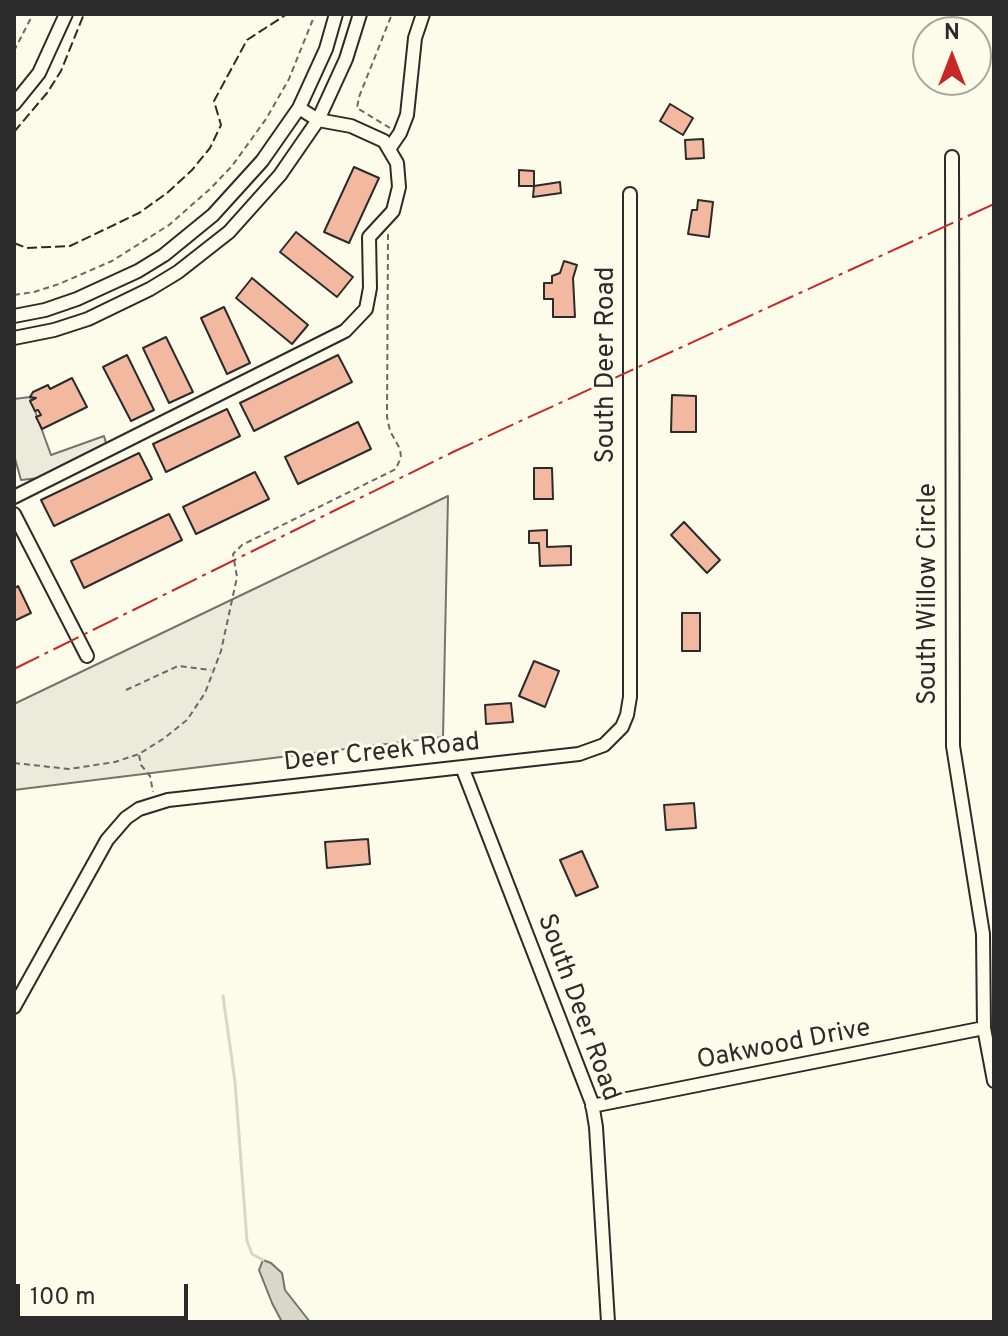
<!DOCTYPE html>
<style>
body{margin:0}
#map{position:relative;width:1008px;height:1336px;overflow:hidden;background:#fdfbea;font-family:Overpass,sans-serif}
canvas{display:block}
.frame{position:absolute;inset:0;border:16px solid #2b2b2b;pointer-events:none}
.north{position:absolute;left:912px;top:16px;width:80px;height:80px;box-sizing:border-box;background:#fdfbea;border:2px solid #a9a89e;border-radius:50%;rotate:0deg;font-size:22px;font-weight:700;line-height:32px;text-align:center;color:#2b2b2b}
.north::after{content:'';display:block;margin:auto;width:28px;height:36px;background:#c62828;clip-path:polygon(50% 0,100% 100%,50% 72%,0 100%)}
.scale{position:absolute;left:16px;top:1284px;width:172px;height:36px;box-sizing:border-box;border:4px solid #2b2b2b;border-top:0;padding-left:10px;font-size:24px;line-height:28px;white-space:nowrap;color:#2b2b2b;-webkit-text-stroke:6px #fdfbea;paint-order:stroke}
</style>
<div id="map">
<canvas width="1008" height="1336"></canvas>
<div class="frame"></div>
<div class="north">N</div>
<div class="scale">100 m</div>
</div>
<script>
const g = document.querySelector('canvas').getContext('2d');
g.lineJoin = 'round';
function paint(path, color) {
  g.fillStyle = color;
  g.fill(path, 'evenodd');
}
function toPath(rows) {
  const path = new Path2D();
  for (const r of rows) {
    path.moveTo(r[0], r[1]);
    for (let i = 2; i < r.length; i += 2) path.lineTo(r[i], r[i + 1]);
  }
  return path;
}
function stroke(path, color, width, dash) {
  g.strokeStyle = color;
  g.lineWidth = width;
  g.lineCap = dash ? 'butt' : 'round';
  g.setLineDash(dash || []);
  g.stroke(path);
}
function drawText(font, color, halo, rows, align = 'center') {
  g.font = font + ' Overpass,sans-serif';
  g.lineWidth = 6;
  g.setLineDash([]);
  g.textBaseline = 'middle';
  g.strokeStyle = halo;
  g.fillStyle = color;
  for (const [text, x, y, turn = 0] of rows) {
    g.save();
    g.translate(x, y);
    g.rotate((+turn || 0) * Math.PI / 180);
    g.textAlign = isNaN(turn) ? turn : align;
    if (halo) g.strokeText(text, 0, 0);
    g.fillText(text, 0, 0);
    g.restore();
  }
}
const green = toPath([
 [448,496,443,737,14,790,14,704,448,496]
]);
paint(green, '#ecebdb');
stroke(green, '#74746e', 2);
const parking = toPath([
 [30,397,51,455,104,436,108,450,48,477,21,480,14,455,14,399,30,397]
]);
paint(parking, '#eceadb');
stroke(parking, '#74746e', 2);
const water = toPath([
 [263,1260,271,1263,282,1273,285,1290,310,1322,282,1322,272,1303,259,1270,263,1260]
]);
paint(water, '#d8d7c9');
stroke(water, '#74746e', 2);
stroke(toPath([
 [223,996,235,1082,247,1241,252,1254,263,1260]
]), '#d8d7c9', 3);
const building = toPath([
 [670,104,693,118,683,135,660,121,670,104],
 [703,139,704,158,686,159,685,140,703,139],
 [354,167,379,178,349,243,324,232,354,167],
 [519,170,534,171,534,186,519,186,519,170],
 [560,182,561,193,533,197,534,186,560,182],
 [698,200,713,202,709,237,688,234,692,210,697,210,698,200],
 [296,232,353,277,337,297,280,252,296,232],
 [564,261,577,265,573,278,575,317,553,317,553,299,544,299,544,283,552,283,552,276,560,273,564,261],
 [252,278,308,325,292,344,236,298,252,278],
 [224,307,250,363,227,374,201,318,224,307],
 [166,337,193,392,169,403,143,348,166,337],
 [127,355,154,410,131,421,103,367,127,355],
 [338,355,352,382,254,431,240,403,338,355],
 [72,378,87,407,42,429,36,417,41,415,38,410,35,411,30,401,36,398,30,397,33,392,48,385,50,389,72,378],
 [672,395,696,396,696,432,671,432,672,395],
 [227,409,240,436,166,472,153,444,227,409],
 [358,422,371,449,298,484,285,457,358,422],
 [139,453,152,479,54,526,41,500,139,453],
 [534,468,552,468,553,499,534,499,534,468],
 [255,472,269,499,196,534,183,507,255,472],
 [169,514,182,540,84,588,71,561,169,514],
 [684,522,720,560,707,573,671,535,684,522],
 [547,530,547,547,571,546,571,565,540,566,539,543,529,543,529,531,547,530],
 [18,586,31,613,14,621,14,589,18,586],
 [682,613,700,613,700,651,682,651,682,613],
 [534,661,559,671,545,707,519,696,534,661],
 [511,703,513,722,486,724,485,705,511,703],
 [694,803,696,828,666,830,664,805,694,803],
 [368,839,370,864,327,868,325,842,368,839],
 [582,851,598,887,576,896,560,860,582,851]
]);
paint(building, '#f2b8a0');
stroke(building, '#2b2b2b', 2);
const minor = toPath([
 [14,104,39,73,66,14],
 [389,149,400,133,407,115,415,38,423,14],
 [952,157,953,746,983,934,984,1028,994,1081],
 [14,316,45,310,77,299,138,271,164,255,213,215,262,161,299,108,326,49,336,14],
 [14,338,54,330,88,319,150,289,178,272,229,232,280,175,318,120,346,59,360,14],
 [14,497,345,331,366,309,370,288,369,237,393,211,399,187,397,163,384,141,351,126,318,120,299,108],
 [14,514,87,656],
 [462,767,592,1103,596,1127,608,1322],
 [14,1007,107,840,126,818,139,809,168,800,579,754,604,745,622,727,627,715,630,697,630,194],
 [592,1106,984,1028]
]);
stroke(minor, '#2b2b2b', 16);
stroke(toPath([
 [14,51,33,14],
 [390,128,357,108,359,97,392,14],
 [14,295,34,292,59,284,112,261,169,225,210,189,232,166,266,119,289,79,315,14],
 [126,690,178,666,211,670],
 [139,755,141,765,150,776,153,792],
 [14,763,69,769,115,762,139,754,163,739,187,720,205,693,221,651,237,577,233,554,242,545,396,469,401,457,400,449,390,431,387,417,388,233]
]), '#6a6964', 2, [6, 4]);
stroke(minor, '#fdfbea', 12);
stroke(toPath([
 [14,132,47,93,61,71,84,14],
 [14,243,27,248,70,246,139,213,167,193,192,170,210,148,221,125,214,101,247,40,287,14]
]), '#2b2b2b', 2, [10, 4]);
stroke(toPath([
 [14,669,453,452,994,204]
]), '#c62828', 2, [28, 6, 4, 6]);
drawText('26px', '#2b2b2b', '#fdfbea', [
 ["South Deer Road",608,365,-90],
 ["South Willow Circle",930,594,-90],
 ["Deer Creek Road",382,754,-6],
 ["South Deer Road",577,1008,70],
 ["Oakwood Drive",784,1046,-11]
]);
</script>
